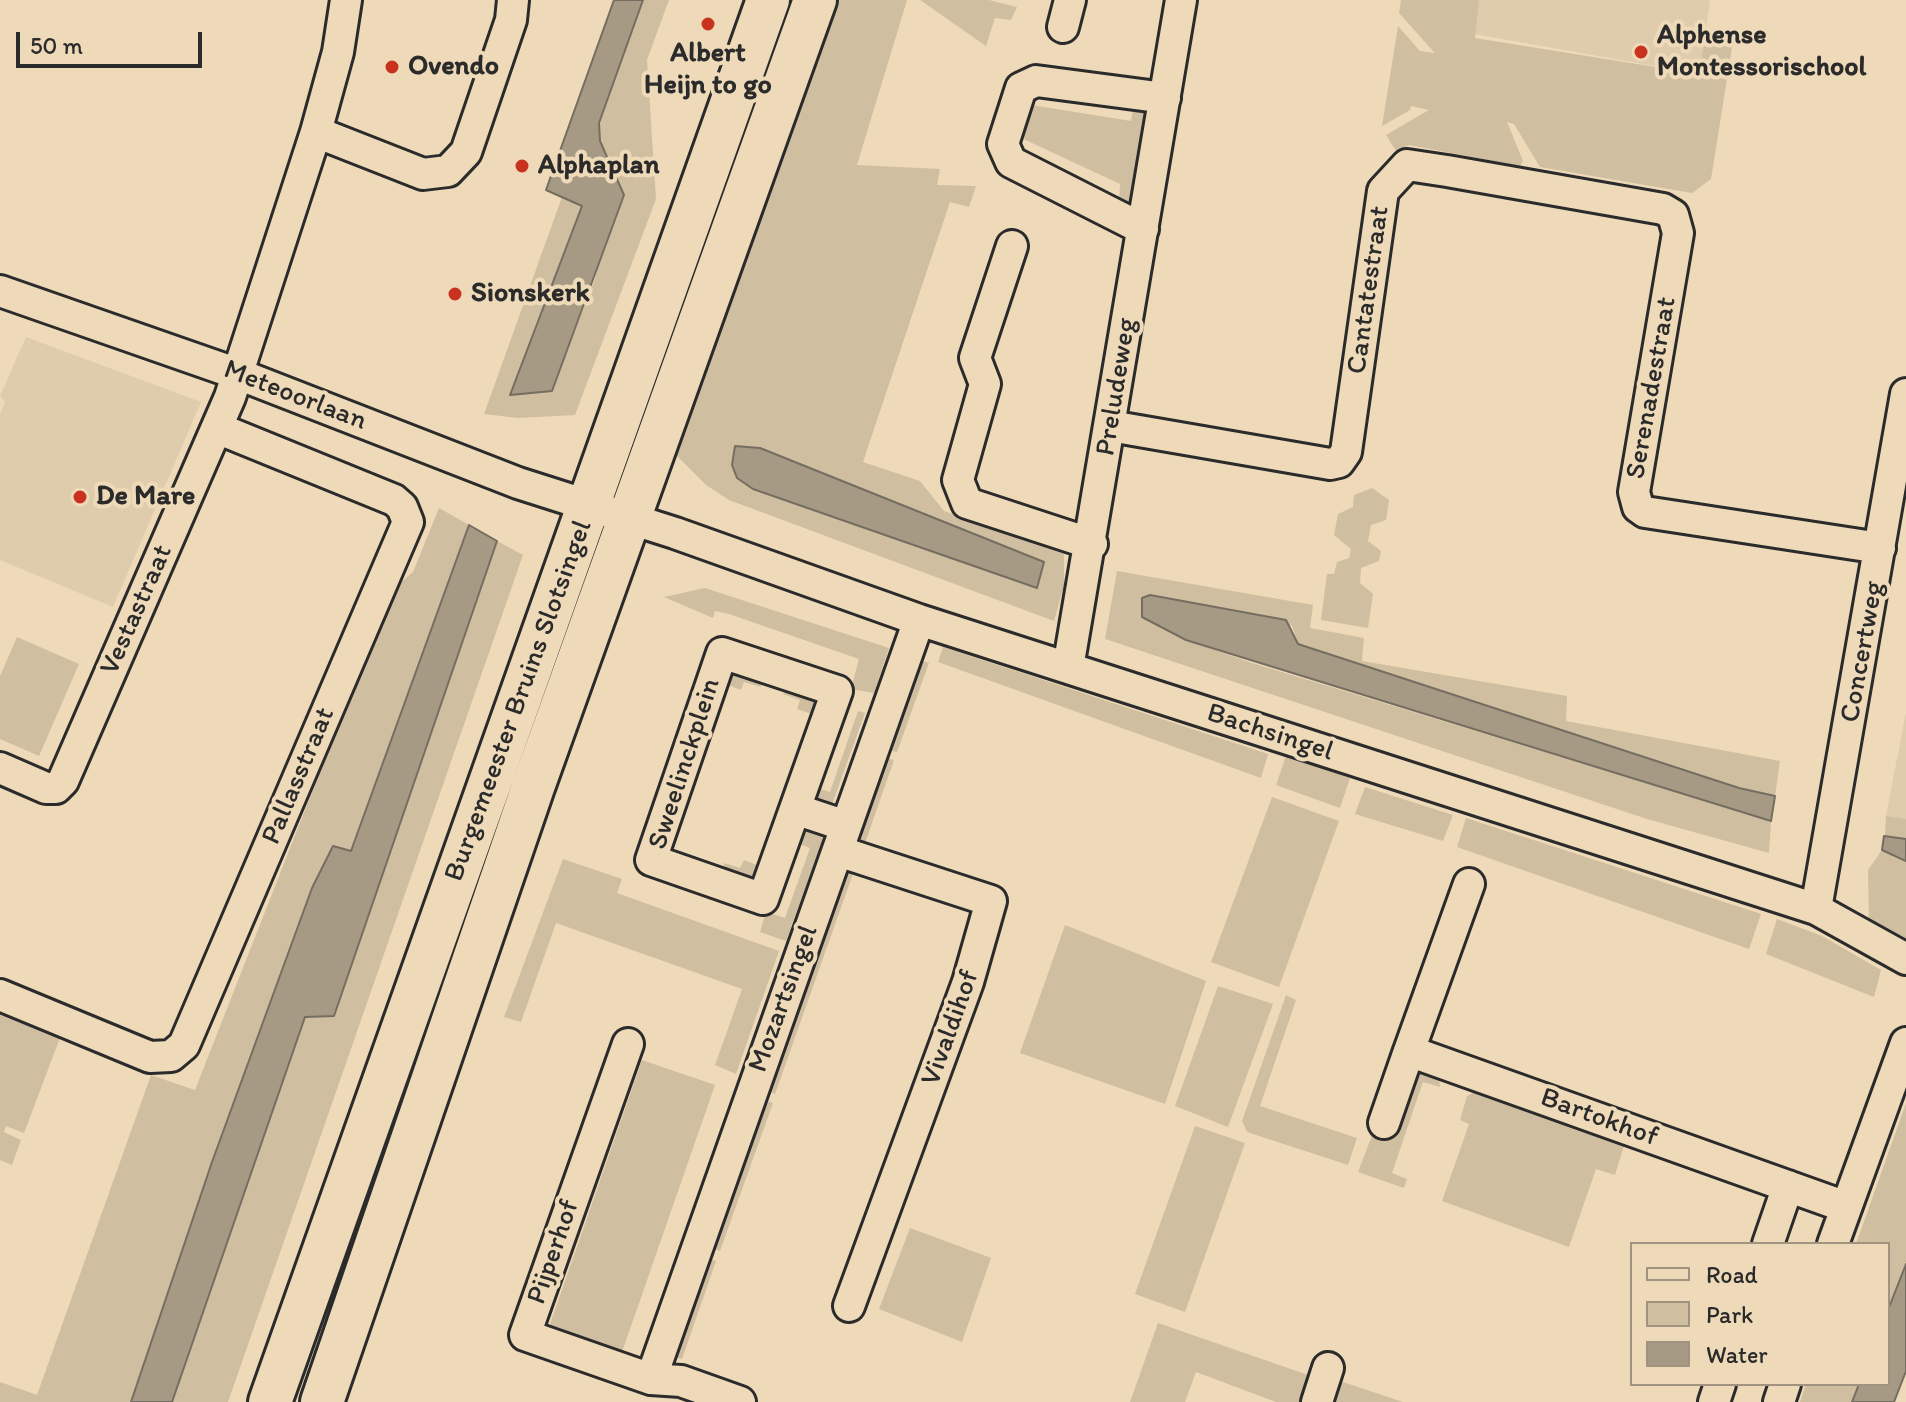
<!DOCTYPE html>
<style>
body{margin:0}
#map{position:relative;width:1906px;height:1402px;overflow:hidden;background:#eedab8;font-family:Itim,sans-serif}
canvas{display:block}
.legend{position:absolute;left:1630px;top:1242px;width:260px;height:144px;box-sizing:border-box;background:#eedab8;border:2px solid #a09480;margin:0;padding:10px 14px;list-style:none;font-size:24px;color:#2b2b2b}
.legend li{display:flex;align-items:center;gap:16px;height:40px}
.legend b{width:40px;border:2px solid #a09480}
.scale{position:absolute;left:16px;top:32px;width:186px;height:36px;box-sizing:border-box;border:4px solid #2b2b2b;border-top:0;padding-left:10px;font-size:24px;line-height:28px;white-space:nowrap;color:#2b2b2b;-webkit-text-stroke:6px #eedab8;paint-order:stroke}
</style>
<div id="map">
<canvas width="1906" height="1402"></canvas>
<ul class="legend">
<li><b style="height:10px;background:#eedab8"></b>Road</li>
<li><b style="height:22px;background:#cfbea0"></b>Park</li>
<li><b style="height:22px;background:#a79a84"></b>Water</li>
</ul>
<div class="scale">50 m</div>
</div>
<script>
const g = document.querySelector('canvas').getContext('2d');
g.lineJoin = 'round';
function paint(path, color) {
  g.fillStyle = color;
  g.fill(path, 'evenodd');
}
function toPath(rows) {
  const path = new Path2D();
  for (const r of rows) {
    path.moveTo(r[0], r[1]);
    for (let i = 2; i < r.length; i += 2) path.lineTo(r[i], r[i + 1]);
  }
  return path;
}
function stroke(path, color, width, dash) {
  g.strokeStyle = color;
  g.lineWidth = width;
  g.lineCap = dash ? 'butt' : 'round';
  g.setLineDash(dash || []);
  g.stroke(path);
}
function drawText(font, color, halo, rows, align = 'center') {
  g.font = font + ' Itim,sans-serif';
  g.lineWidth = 8;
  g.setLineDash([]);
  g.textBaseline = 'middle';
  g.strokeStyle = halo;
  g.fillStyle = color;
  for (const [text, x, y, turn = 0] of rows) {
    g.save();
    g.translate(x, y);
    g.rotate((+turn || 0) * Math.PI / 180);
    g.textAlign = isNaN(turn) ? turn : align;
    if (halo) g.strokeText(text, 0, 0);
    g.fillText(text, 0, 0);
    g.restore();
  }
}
paint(toPath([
 [1416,0,1710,0,1700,74,1412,23],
 [26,337,201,402,113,607,0,560,0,414,5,402,0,396],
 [1906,712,1906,820,1886,816]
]), '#dfccad');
paint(toPath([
 [643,0,669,0,647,60,656,199,575,415,518,418,484,414,562,197,583,205,511,394,552,391,595,279,616,170,600,141,599,123],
 [834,0,907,0,857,165,940,169,937,185,976,186,969,207,950,202,863,462,920,481,944,511,1064,554,1064,585,1054,621,729,500,706,485,674,453],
 [763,449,1044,562,1038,588,753,489],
 [920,0,989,0,1017,7,1011,20,995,18,986,46],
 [1401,0,1479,0,1475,38,1699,74,1706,31,1734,35,1711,179,1692,193,1540,167,1514,124,1507,122,1523,161,1520,166,1409,145,1396,151,1386,135,1429,110,1411,106,1410,110,1382,126,1398,26,1420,51,1435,53,1399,13],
 [1025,104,1131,121,1134,105,1153,107,1136,209,1119,201,1120,184,1017,136],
 [1372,488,1389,500,1386,520,1371,525,1368,541,1381,551,1379,561,1361,568,1360,583,1373,594,1368,628,1321,620,1327,574,1334,574,1337,562,1349,558,1351,549,1334,535,1338,514,1353,507,1354,495],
 [439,508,469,525,351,851,332,846,312,888,212,1162,131,1402,0,1402,0,1382,37,1395,151,1075,195,1090,391,591,413,572],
 [497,541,523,555,228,1402,172,1402,305,1017,334,1015],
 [1117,571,1313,605,1310,628,1364,638,1362,661,1567,696,1566,721,1780,761,1775,796,1739,788,1298,644,1292,626,1269,616,1150,595,1143,617,1186,640,1249,662,1771,821,1769,853,1647,819,1105,639],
 [705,588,889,648,874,693,851,689,859,659,729,614,715,611,713,618,664,597],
 [17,637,79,664,39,756,0,739,0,676],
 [943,647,1268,754,1261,778,938,662],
 [916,659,929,663,897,752,884,749],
 [739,670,760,677,761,687,744,682,741,690,723,683,731,673],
 [791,687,812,694,818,709,815,715,797,709,800,700,783,694],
 [858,711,865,713,830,810,816,803,813,787,830,792],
 [1286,756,1350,778,1340,808,1276,785],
 [881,757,894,760,864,846,855,843],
 [1365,787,1453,815,1443,841,1355,814],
 [1272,797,1339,821,1279,987,1211,962],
 [1886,816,1906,819,1906,839,1885,836],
 [1466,818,1761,914,1749,949,1457,847],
 [809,827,821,833,823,839,786,941,760,932,766,912,785,918,810,848,794,842,799,832],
 [1882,850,1906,860,1906,947,1869,925,1868,870],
 [563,859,622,879,617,893,779,951,736,1074,715,1065,742,989,556,923,521,1022,504,1017],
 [744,860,762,867,754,878,746,880,725,873,724,863,740,868],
 [843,864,855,868,775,1094,764,1090],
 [1777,919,1822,936,1881,970,1874,997,1766,954],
 [1065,925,1206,981,1165,1104,1020,1053],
 [1218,986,1273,1004,1228,1127,1175,1106],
 [1286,995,1296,1000,1260,1106,1357,1138,1348,1165,1247,1132,1242,1121],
 [0,1005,63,1030,24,1133,6,1126,4,1132,21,1140,12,1165,0,1160],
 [642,1060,715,1085,622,1352,549,1327],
 [1413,1070,1439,1077,1440,1087,1423,1082,1392,1173,1407,1179,1404,1188,1358,1172,1373,1133,1390,1131],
 [1481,1089,1601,1133,1624,1146,1615,1175,1596,1169,1569,1247,1442,1201,1469,1124,1460,1120,1467,1096],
 [760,1099,773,1103,720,1251,708,1247],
 [1906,1103,1906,1264,1888,1310,1888,1244,1856,1244],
 [1195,1126,1245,1143,1185,1312,1135,1294],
 [910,1228,991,1258,962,1342,879,1309],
 [705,1257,716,1261,682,1359,670,1356],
 [1158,1323,1311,1376,1302,1402,1276,1402,1196,1372,1185,1402,1130,1402],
 [1337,1380,1403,1402,1330,1402],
 [1806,1384,1859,1384,1852,1402,1800,1402]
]), '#cfbea0');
const water = toPath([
 [614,0,643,0,599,123,600,141,624,195,552,391,510,395,582,206,546,190,614,0],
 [735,446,760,448,1044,562,1037,588,753,489,737,478,732,465,735,446],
 [469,525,497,541,334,1016,305,1017,172,1402,131,1402,212,1162,312,888,333,846,351,851,469,525],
 [1150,595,1286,620,1298,644,1739,788,1775,796,1771,821,1186,640,1142,617,1142,598,1150,595],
 [1884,836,1906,839,1906,861,1882,850,1884,836],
 [1906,1264,1906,1371,1894,1402,1852,1402,1859,1384,1888,1384,1888,1310,1906,1264]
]);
paint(water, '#a79a84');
stroke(water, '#756e60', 2);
const minor = toPath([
 [1063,27,1070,0],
 [316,132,423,174,448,171,466,152,511,20,513,0],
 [1143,229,1011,162,1003,144,1021,88,1036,81,1165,98],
 [1012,246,975,358,985,384,958,480,967,503,1092,544],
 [0,291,238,374,518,483,675,533,919,620,1816,909,1906,959],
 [1110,426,1330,464,1339,462,1346,452,1383,191,1407,165,1447,171,1663,209,1673,215,1678,233,1634,492,1638,507,1645,512,1880,548],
 [1068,668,1181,0],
 [0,768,46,788,56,788,63,781,230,397,316,132,338,52,346,0],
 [795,809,837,691,722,653,651,860,763,899,795,809,846,826],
 [838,851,991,901,968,982,849,1306],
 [1469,884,1409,1051,1846,1207],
 [1816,909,1906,394],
 [0,995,150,1057,171,1056,184,1045,408,522,402,507,394,500,217,428],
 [628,1044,525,1335,651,1379,681,1381,740,1402],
 [1384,1123,1409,1051],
 [1768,1244,1788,1186],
 [1833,1244,1906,1043],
 [651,1379,919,620],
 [1317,1402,1328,1368],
 [1714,1402,1720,1384],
 [1779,1402,1785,1384]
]);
const secondary = toPath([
 [270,1402,768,0],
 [322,1402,533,787,815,0]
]);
stroke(minor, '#2b2b2b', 36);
stroke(secondary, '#2b2b2b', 48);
stroke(minor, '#eedab8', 30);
stroke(secondary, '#eedab8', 42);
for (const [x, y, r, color] of [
 [708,24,8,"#c8321e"],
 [1641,52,8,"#c8321e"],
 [392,67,8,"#c8321e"],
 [522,166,8,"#c8321e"],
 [455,294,8,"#c8321e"],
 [80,497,8,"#c8321e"]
]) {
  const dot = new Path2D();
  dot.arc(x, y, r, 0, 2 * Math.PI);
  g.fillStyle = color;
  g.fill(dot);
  stroke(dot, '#eedab8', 3);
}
drawText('bold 28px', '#2b2b2b', '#eedab8', [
 ["Alphense",1657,36],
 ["Montessorischool",1657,68],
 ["Albert",708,54,"center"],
 ["Heijn to go",708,86,"center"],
 ["Ovendo",408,67],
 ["Alphaplan",538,166],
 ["Sionskerk",471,294],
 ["De Mare",96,497]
], 'left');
drawText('28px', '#2b2b2b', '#eedab8', [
 ["Cantatestraat",1369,290,-82],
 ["Preludeweg",1117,387,-81],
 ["Serenadestraat",1652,388,-80],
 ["Meteoorlaan",295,396,21],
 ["Vestastraat",137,610,-66],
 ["Concertweg",1863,652,-80],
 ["Burgemeester Bruins Slotsingel",519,701,-70],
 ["Bachsingel",1270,733,18],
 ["Sweelinckplein",685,764,-72],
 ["Pallasstraat",299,776,-67],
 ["Mozartsingel",784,999,-70],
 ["Vivaldihof",951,1028,-70],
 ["Bartokhof",1599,1118,20],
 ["Pijperhof",554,1252,-71]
]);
</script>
